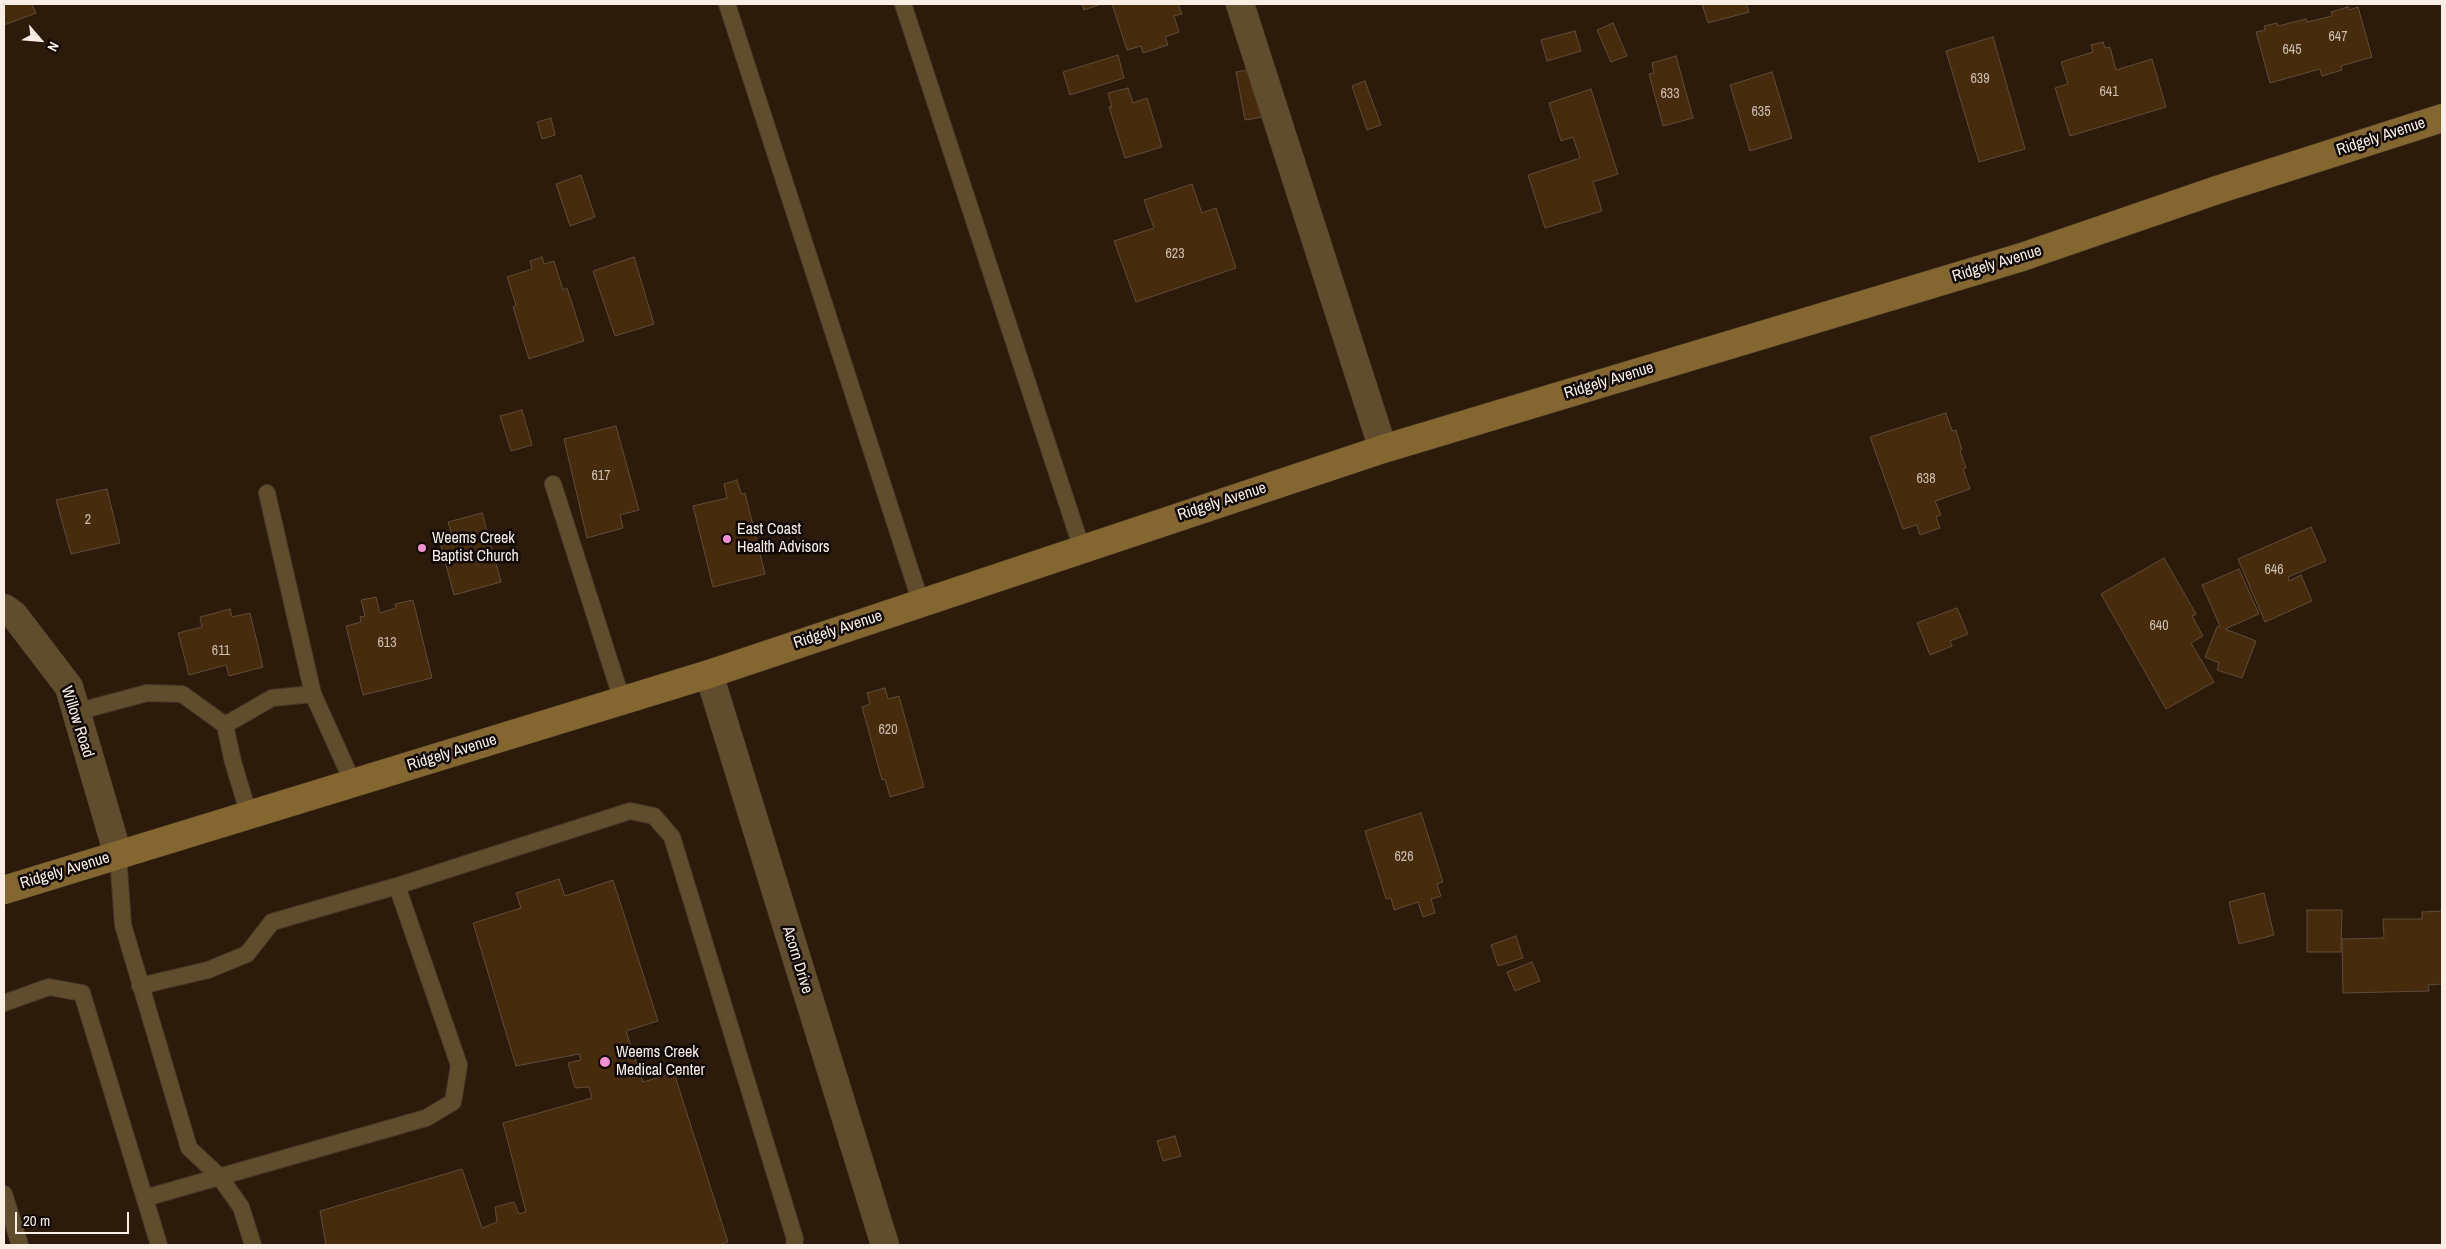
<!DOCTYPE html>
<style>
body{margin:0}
#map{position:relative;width:2446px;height:1249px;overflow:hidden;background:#2c1b0b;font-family:"Archivo Narrow",sans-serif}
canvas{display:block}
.frame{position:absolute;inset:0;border:5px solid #faeee4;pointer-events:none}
.north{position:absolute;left:15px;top:15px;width:50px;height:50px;-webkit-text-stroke:4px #0e0703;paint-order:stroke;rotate:117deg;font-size:14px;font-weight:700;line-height:20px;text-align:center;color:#faeee4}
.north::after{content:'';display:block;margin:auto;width:18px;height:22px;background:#faeee4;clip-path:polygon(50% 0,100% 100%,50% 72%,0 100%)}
.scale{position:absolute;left:15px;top:1212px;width:114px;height:22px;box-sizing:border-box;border:2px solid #faeee4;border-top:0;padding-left:6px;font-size:15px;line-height:18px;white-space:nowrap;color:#faeee4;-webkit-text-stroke:4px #0e0703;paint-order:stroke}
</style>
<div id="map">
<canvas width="2446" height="1249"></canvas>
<div class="frame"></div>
<div class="north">N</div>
<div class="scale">20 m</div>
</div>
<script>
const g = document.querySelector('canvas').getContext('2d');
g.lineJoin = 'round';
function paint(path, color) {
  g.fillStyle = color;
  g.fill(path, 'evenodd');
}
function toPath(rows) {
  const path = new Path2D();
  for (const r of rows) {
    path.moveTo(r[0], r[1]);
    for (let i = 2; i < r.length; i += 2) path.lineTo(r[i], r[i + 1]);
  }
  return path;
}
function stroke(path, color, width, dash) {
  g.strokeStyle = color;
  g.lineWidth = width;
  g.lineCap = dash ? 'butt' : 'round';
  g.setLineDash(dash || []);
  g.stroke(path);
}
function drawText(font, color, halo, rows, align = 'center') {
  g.font = font + ' "Archivo Narrow",sans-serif';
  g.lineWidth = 5;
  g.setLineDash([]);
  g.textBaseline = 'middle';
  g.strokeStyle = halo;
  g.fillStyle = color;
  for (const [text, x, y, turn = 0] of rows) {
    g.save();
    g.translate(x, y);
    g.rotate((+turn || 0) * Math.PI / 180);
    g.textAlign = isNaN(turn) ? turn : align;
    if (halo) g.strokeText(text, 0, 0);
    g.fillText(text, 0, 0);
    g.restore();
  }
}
const building = toPath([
 [4,4,32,4,36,13,4,25,4,4],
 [1082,4,1101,4,1084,10,1082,4],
 [1112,4,1178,4,1182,14,1174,16,1179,32,1165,37,1168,45,1143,53,1141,46,1127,50,1112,4],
 [1702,4,1746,4,1749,12,1708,23,1702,4],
 [2348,7,2349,10,2358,7,2372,57,2341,66,2342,70,2322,76,2320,69,2270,83,2256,32,2265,30,2264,26,2277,23,2278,26,2306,19,2307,22,2316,20,2332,16,2331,12,2348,7],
 [1613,23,1627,56,1611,62,1597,30,1613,23],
 [1575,31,1581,51,1547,61,1541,40,1575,31],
 [1993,37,2025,149,1979,162,1946,51,1993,37],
 [2103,42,2105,48,2110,47,2116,70,2152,59,2166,107,2070,136,2055,88,2068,84,2061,62,2093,52,2091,45,2103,42],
 [1118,55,1124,78,1070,95,1063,72,1118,55],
 [1676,56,1693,118,1663,126,1649,74,1654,73,1652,63,1676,56],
 [1253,69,1263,117,1245,120,1236,72,1253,69],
 [1772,72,1792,138,1750,151,1730,85,1772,72],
 [1365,81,1381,125,1367,130,1352,86,1365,81],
 [1128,88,1133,103,1147,98,1162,147,1125,158,1109,107,1112,107,1108,93,1128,88],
 [1591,89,1618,174,1593,182,1602,211,1545,228,1528,175,1580,158,1573,137,1561,141,1549,103,1591,89],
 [551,118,555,135,542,139,537,122,551,118],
 [581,175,595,217,570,226,556,184,581,175],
 [1192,184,1202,213,1216,208,1236,268,1136,302,1114,241,1154,228,1144,200,1192,184],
 [542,257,544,264,554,261,563,290,567,288,584,341,529,359,513,307,516,305,507,277,532,269,530,261,542,257],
 [634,257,654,324,615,336,593,271,634,257],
 [522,410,532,445,511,451,500,416,522,410],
 [1946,413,1952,431,1956,430,1962,450,1960,451,1966,468,1963,469,1970,489,1935,501,1941,515,1936,517,1940,528,1920,535,1917,525,1903,529,1870,437,1946,413],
 [616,426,639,510,620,515,623,528,587,538,564,439,616,426],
 [737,480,741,494,745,493,765,574,713,587,693,506,727,498,724,484,737,480],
 [107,489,120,543,71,554,56,500,107,489],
 [482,513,501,582,454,595,438,535,451,532,448,522,482,513],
 [2311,527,2326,561,2288,577,2289,581,2301,575,2312,601,2265,622,2238,559,2311,527],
 [2164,558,2196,614,2192,616,2203,636,2191,643,2214,682,2166,709,2101,594,2164,558],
 [2239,569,2259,614,2225,629,2256,641,2242,678,2217,670,2219,663,2205,657,2217,627,2220,626,2202,585,2239,569],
 [376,597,380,613,396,608,395,604,413,600,432,678,363,695,346,626,361,622,360,617,365,616,361,600,376,597],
 [1957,608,1968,634,1950,641,1952,646,1930,655,1917,623,1957,608],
 [230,609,232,617,250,613,263,667,229,676,226,665,189,675,178,633,202,627,200,617,230,609],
 [885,688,888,699,899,696,924,787,890,797,885,779,882,780,862,707,870,704,867,693,885,688],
 [1421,813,1443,882,1437,884,1441,896,1431,899,1435,913,1423,917,1418,902,1394,910,1391,898,1386,899,1365,831,1421,813],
 [559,879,565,896,613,880,658,1021,626,1031,643,1082,674,1073,728,1242,718,1245,326,1245,320,1211,462,1169,482,1228,497,1222,495,1207,514,1202,519,1214,526,1212,503,1123,592,1098,589,1087,575,1088,568,1063,581,1060,579,1054,516,1066,473,923,521,908,516,893,559,879],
 [2264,893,2274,935,2239,944,2229,902,2264,893],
 [2307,910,2342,910,2341,952,2307,952,2307,910],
 [2442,911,2442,984,2428,985,2429,991,2343,993,2342,939,2384,938,2383,919,2422,919,2422,912,2442,911],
 [1516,936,1523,958,1498,966,1491,945,1516,936],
 [1532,962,1540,981,1515,991,1507,972,1532,962],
 [1175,1136,1181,1156,1163,1161,1157,1141,1175,1136]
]);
paint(building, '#462b0c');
stroke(building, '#5f4c3a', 1);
const service = toPath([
 [727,4,921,603],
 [903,4,1082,549],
 [553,484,622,700],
 [267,493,313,694],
 [76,712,147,693,182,694,225,725],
 [249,815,233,762,225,725,272,698,313,694,353,783],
 [118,855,123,925,189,1148,219,1176,241,1207,253,1245],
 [140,986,208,970,247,954,272,922,397,886,630,811,654,816,672,837,795,1239,794,1245],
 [4,1003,49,987,82,993,159,1245],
 [4,1194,20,1245],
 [145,1198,426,1118,453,1102,459,1065,397,886]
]);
const minor = toPath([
 [1240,4,1383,449],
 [4,608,14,615,69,687,118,855],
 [709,674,885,1245]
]);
const secondary = toPath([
 [4,890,709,674,1383,449,2022,257,2217,190,2442,118]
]);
stroke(service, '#493929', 18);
stroke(minor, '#493929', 29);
stroke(secondary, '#493929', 29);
stroke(service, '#5f4d2d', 16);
stroke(minor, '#5f4d2d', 28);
stroke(secondary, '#836630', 28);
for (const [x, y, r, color] of [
 [727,539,5,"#f491d3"],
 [422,548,5,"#f491d3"],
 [605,1062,6,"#f491d3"]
]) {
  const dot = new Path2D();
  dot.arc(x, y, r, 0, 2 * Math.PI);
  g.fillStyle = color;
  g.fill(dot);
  stroke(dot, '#0e0703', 2);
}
drawText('14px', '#cdbdae', null, [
 ["647",2338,37],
 ["645",2292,50],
 ["639",1980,79],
 ["641",2109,92],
 ["633",1670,94],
 ["635",1761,112],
 ["623",1175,254],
 ["617",601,476],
 ["638",1926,479],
 ["2",88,520],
 ["646",2274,570],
 ["640",2159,626],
 ["613",387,643],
 ["611",221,651],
 ["620",888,730],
 ["626",1404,857]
]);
drawText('16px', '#faeee4', '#0e0703', [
 ["Ridgely Avenue",2381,137,-18],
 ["Ridgely Avenue",1997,264,-17],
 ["Ridgely Avenue",1609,381,-17],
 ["Ridgely Avenue",1222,502,-18],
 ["Ridgely Avenue",838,630,-18],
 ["Willow Road",77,722,72],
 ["Ridgely Avenue",452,753,-17],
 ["Ridgely Avenue",65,871,-17],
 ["Acorn Drive",797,960,73]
]);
drawText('16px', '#faeee4', '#0e0703', [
 ["East Coast",737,530],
 ["Health Advisors",737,548],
 ["Weems Creek",432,539],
 ["Baptist Church",432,557],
 ["Weems Creek",616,1053],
 ["Medical Center",616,1071]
], 'left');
</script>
